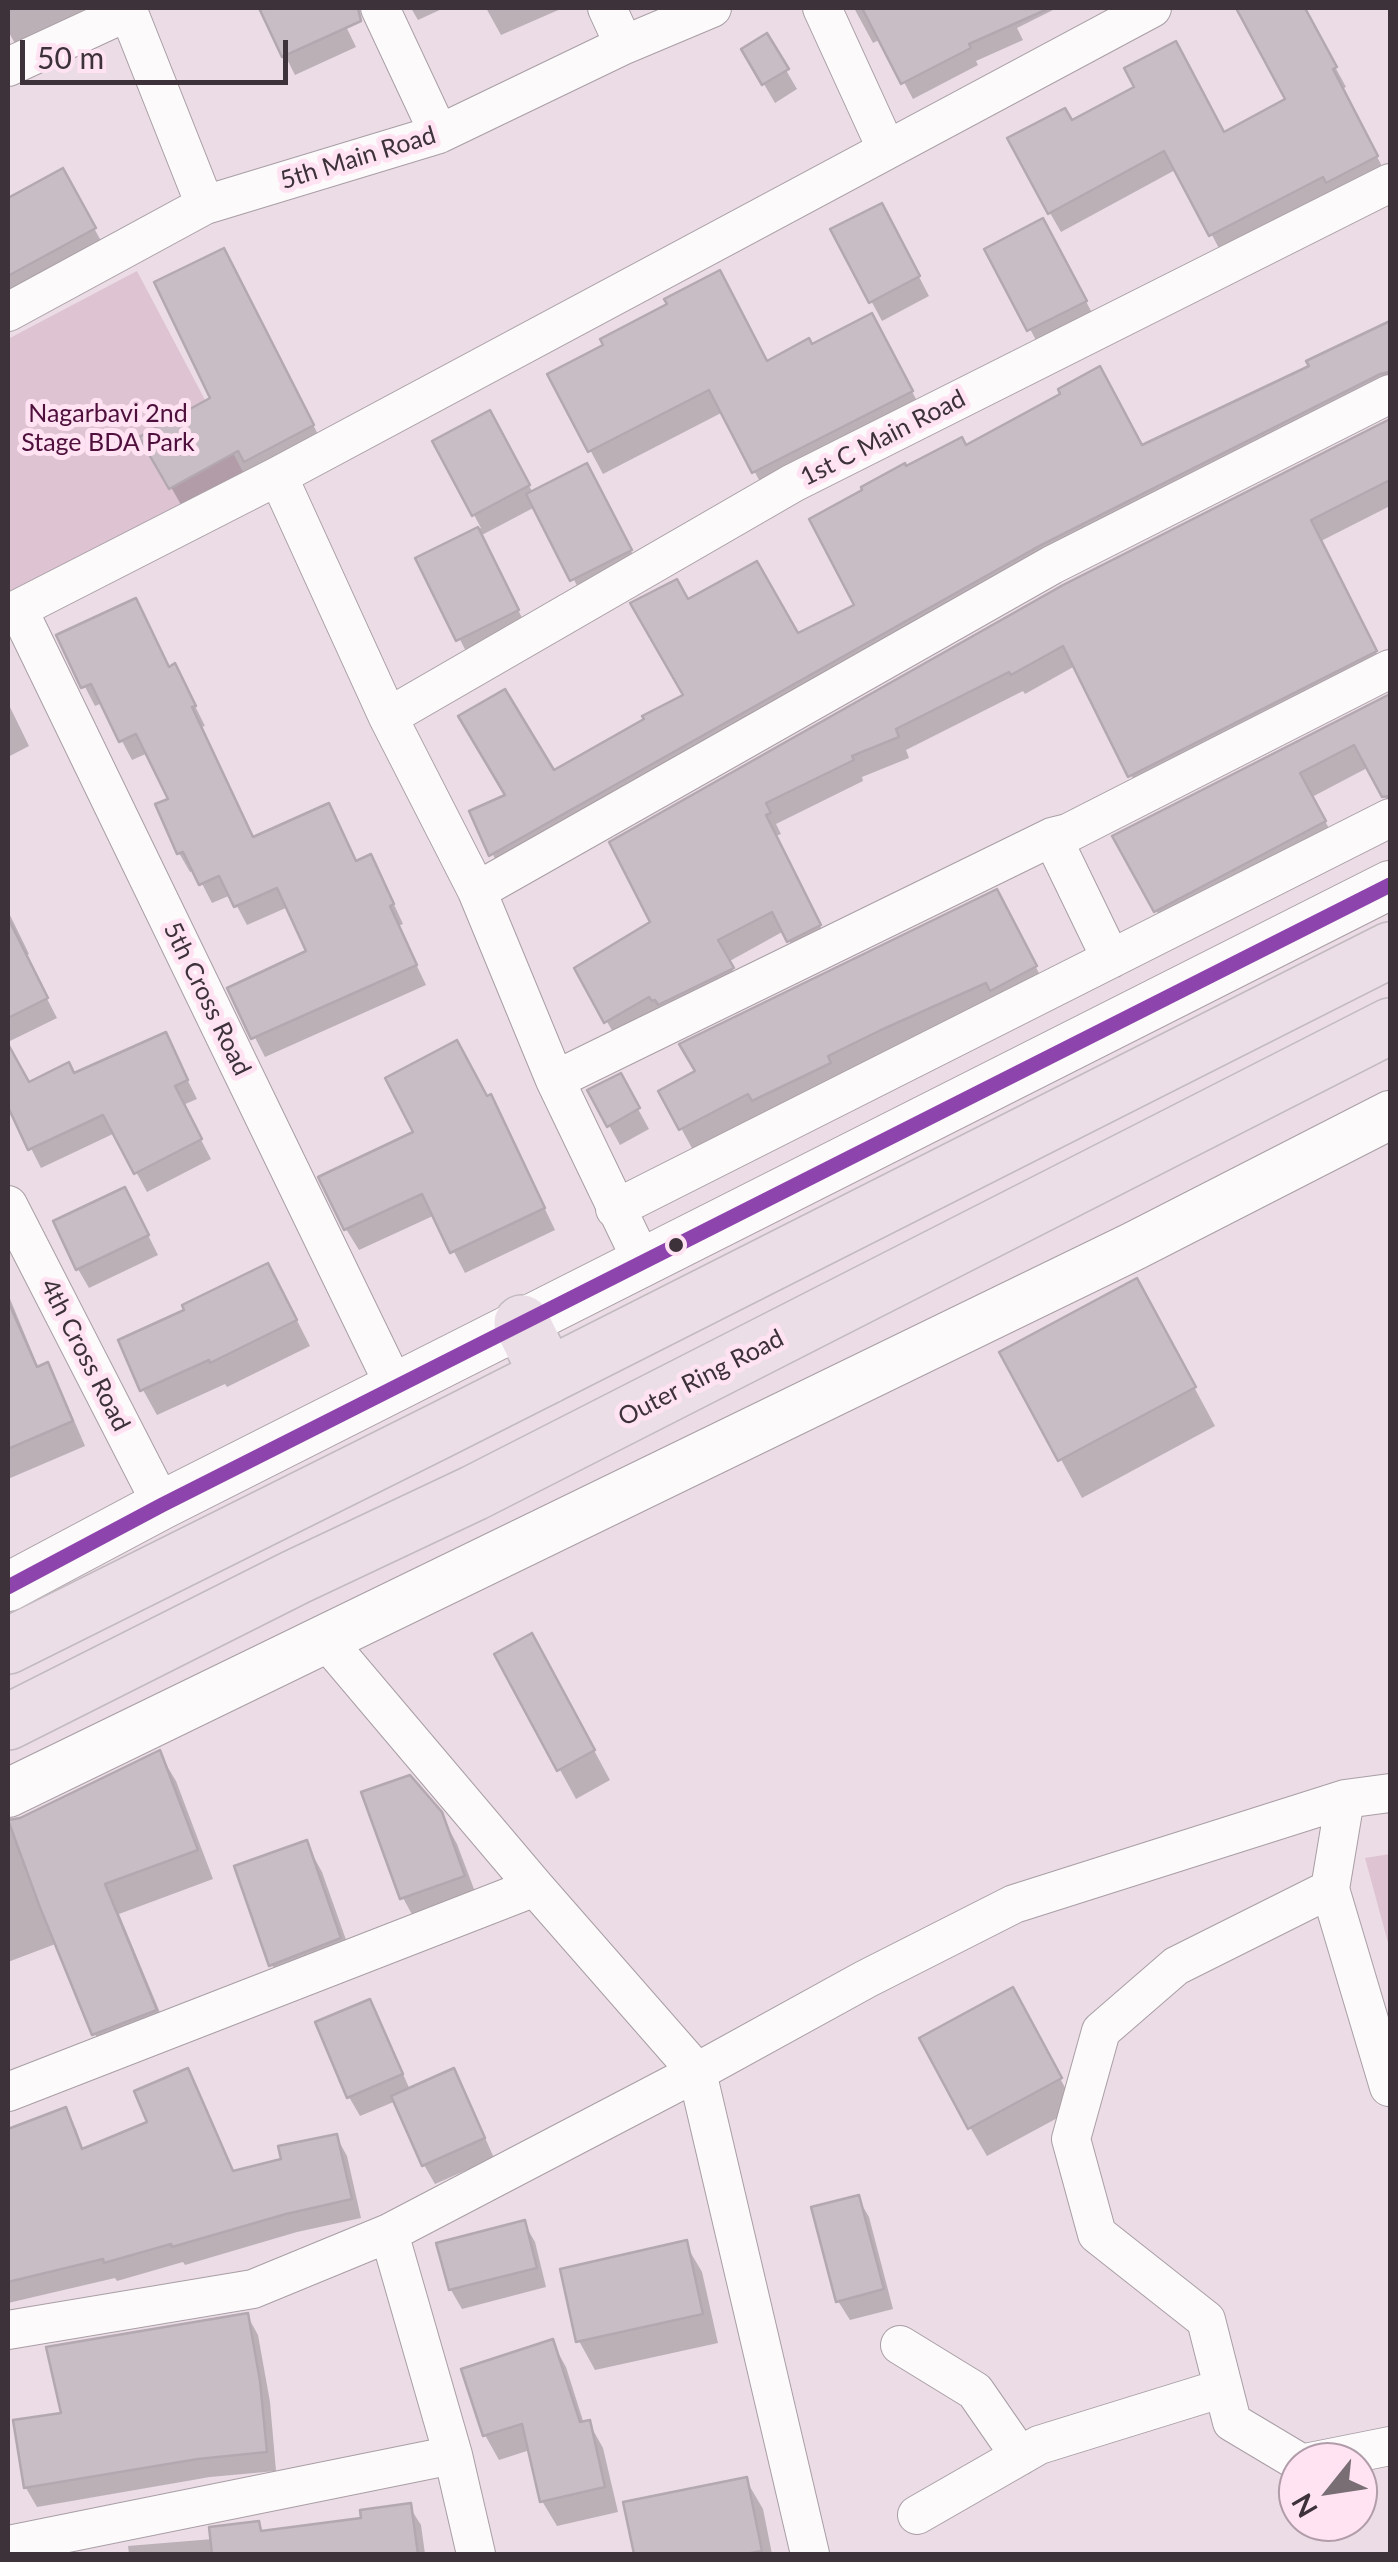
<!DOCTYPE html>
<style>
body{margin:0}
#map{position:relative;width:1398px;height:2562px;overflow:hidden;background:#ebdce5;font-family:Lato,sans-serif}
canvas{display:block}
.frame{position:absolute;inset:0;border:10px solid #3d3239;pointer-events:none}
.north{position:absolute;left:1278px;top:2442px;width:100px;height:100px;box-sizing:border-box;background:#ffe3f3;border:2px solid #b19ca9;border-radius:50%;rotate:240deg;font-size:28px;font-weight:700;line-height:40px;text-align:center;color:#3d3239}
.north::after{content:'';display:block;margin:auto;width:35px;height:45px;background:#7a6e75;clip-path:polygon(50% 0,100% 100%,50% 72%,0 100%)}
.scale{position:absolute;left:20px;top:40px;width:268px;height:45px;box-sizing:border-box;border:5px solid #3d3239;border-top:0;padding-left:12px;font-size:30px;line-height:35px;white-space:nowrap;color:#3d3239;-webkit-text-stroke:8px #ffe3f3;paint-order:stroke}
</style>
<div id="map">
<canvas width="1398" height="2562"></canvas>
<div class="frame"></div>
<div class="north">N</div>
<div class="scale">50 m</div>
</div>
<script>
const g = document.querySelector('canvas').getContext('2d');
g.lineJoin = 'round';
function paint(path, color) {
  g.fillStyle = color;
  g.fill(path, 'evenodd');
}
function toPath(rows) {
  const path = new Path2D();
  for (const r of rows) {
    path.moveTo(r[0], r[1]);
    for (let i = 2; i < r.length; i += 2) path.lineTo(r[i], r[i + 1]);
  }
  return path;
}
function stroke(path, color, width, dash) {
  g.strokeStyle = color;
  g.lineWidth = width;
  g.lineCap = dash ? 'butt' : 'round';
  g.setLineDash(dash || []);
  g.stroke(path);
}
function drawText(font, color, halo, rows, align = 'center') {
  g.font = font + ' Lato,sans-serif';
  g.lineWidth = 10;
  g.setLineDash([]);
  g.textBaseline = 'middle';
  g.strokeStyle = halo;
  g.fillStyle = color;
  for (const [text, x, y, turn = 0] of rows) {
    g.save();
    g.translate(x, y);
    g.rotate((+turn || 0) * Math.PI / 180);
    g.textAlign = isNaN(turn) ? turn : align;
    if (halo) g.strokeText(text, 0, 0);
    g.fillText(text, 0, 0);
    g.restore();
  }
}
paint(toPath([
 [137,271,243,472,8,592,8,339],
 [1390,1854,1390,1950,1365,1858]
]), '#dec3d3');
paint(toPath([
 [8,8,81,8,88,21,22,56,8,31],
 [261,8,337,8,356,47,295,75],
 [411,8,444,8,418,20],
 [486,8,563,8,501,35],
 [854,8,1057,8,1017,28,1023,40,976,61,978,65,913,99,881,39,873,43],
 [1258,8,1303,8,1346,87,1342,89,1387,176,1222,254,1177,169,1061,232,1050,213,1071,123,1223,135,1288,100,1243,15],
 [766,36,797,89,775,103,744,50],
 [62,171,114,264,8,316,8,201],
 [892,225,929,296,882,321,833,230],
 [988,250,1059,250,1101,330,1046,359],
 [243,287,332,462,192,524,143,438,213,399],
 [1390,322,1390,395,503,875,472,812,553,773,686,696,688,602,797,636,858,606,906,469,965,449,1142,448,1312,367,1310,362],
 [884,339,924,414,767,495,723,412,603,474,550,375,767,364,811,347],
 [1390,422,1390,506,1321,541,1380,660,1142,796,1075,666,1025,694,1023,691,906,750,909,758,862,777,863,781,776,824,781,834,776,836,830,946,800,961,784,931,728,962,743,989,618,1041,577,969,654,923,613,843,1064,587],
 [500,432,533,493,602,495,646,580,589,608,535,507,480,536,533,639,475,669,419,559,481,528,435,442],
 [59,637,169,669,185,686,205,726,201,727,254,840,356,863,381,876,403,924,398,926,426,985,265,1057,230,989,309,953,288,907,247,925,231,895,212,903,195,870,190,872,179,853,158,806,171,800,148,753,132,760,102,703,95,706],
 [1390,697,1390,806,1369,767,1312,797,1338,845,1169,934,1116,837],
 [8,703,29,746,8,757],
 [8,911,29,954,25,956,57,1018,8,1042],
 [1009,914,1047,989,693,1150,681,1128],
 [165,1035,197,1099,183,1105,211,1159,147,1192,115,1133,41,1168,8,1103,8,1049,28,1085,74,1076],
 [620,1076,649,1129,620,1145,590,1091],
 [487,1099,502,1119,555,1230,465,1273,435,1215,359,1250,346,1229,417,1133],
 [135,1209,158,1255,89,1288,78,1269],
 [282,1291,310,1346,227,1387,225,1384,157,1415,143,1390,188,1312],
 [8,1294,39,1369,47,1366,61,1390,85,1446,8,1479],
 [1158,1320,1215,1426,1082,1498,1003,1353],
 [497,1655,548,1665,610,1780,576,1799],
 [159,1753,176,1781,213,1879,119,1914,171,2039,111,2063,95,2034,58,1943,8,1962,8,1828],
 [440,1813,457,1844,480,1905,419,1927,403,1898],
 [306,1843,322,1872,356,1968,288,1994,272,1965,237,1867],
 [369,2002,380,2021,410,2090,453,2071,464,2090,494,2158,435,2184,424,2165,396,2101,360,2116,349,2097],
 [1028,2019,1076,2108,987,2156,970,2127],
 [187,2071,198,2090,234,2173,284,2161,336,2136,347,2156,361,2218,297,2232,185,2265,183,2262,117,2281,115,2278,8,2303,8,2146,27,2139,65,2110,76,2129,84,2151,151,2124],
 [858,2198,869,2217,893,2309,850,2320,838,2301],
 [524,2223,535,2242,546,2287,462,2309,451,2290,440,2245],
 [685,2243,702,2272,718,2343,595,2370,579,2341],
 [247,2315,258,2335,270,2402,276,2471,210,2477,37,2507,26,2488,64,2415],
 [552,2342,566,2367,584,2424,589,2423,603,2448,618,2512,557,2526,542,2501,530,2450,499,2460,485,2435],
 [746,2480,763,2509,772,2554,636,2554,626,2504],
 [409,2506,421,2525,425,2554,129,2554,128,2546,213,2539,258,2524,264,2533,364,2520]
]), '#0003');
const building = toPath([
 [259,8,358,8,361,21,282,57,259,8],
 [862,8,1050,8,969,44,971,48,901,84,862,8],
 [1236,8,1305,8,1337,67,1333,69,1378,156,1326,183,1323,177,1209,236,1164,151,1048,214,1007,138,1065,108,1072,120,1134,87,1124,68,1176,41,1224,132,1285,99,1236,8],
 [767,33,789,69,762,85,741,49,767,33],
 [63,168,96,228,8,276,8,198,63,168],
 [882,203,920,276,869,303,830,229,882,203],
 [1043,218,1087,301,1027,331,984,249,1043,218],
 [224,248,314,425,244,462,238,451,169,489,139,437,210,398,154,282,224,248],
 [720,270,767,361,809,338,812,344,872,313,913,391,752,473,709,390,588,452,547,374,603,345,600,339,667,304,664,299,720,270],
 [1390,321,1390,372,1380,374,1041,545,489,856,469,811,505,795,458,716,505,689,554,770,644,719,642,716,683,695,630,603,677,579,688,599,757,561,798,633,854,605,809,519,862,490,861,487,905,463,906,466,962,437,966,445,1060,394,1058,389,1100,366,1142,445,1309,366,1306,361,1390,321],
 [490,410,530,485,472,516,432,441,490,410],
 [1390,419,1390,480,1311,520,1377,651,1128,777,1063,646,1011,675,1009,672,896,729,899,737,852,756,854,760,766,803,771,813,766,815,821,925,787,942,772,912,718,940,734,968,658,1005,655,1000,652,1001,649,997,604,1023,574,968,650,922,609,842,1063,585,1390,419],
 [587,463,632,550,570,581,526,494,587,463],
 [478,527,519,610,456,641,415,558,478,527],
 [136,598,169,667,175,663,196,706,192,707,253,837,329,803,356,861,371,854,394,904,390,906,417,965,251,1039,227,988,306,951,277,888,234,907,219,876,199,885,183,852,177,854,155,804,168,799,136,734,119,742,91,684,81,688,56,635,136,598],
 [1390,694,1390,796,1382,797,1354,745,1300,773,1326,821,1154,912,1112,836,1390,694],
 [997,889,1037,966,990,991,986,983,881,1030,828,1056,831,1063,752,1101,748,1094,679,1130,658,1091,695,1071,679,1044,997,889],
 [8,918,48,998,8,1018,8,918],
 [166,1032,188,1080,175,1086,202,1139,134,1174,103,1115,28,1150,8,1107,8,1044,29,1082,69,1062,74,1073,166,1032],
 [457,1040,487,1096,491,1094,545,1208,450,1253,422,1194,344,1230,318,1177,413,1132,385,1078,457,1040],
 [621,1073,640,1108,607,1127,587,1090,621,1073],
 [125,1187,149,1235,76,1270,53,1221,125,1187],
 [268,1263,297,1320,210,1363,209,1360,140,1391,118,1340,184,1310,182,1305,268,1263],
 [1137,1278,1196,1387,1058,1461,999,1352,1137,1278],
 [8,1301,37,1367,48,1362,73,1421,8,1449,8,1301],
 [532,1633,595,1750,557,1771,494,1654,532,1633],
 [160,1750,198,1850,105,1884,157,2010,92,2035,39,1905,8,1820,20,1818,160,1750],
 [410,1775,442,1812,465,1876,400,1899,361,1792,410,1775],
 [307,1840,341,1938,269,1966,234,1866,307,1840],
 [1013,1987,1062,2078,968,2129,919,2038,1013,1987],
 [370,1999,403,2074,347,2098,315,2022,370,1999],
 [188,2068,233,2171,281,2159,278,2146,337,2134,352,2199,286,2214,172,2247,171,2244,104,2263,103,2259,8,2282,8,2129,66,2107,82,2149,147,2122,134,2091,188,2068],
 [454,2068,485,2138,422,2166,391,2096,454,2068],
 [859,2195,884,2289,836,2302,811,2207,859,2195],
 [525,2220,537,2268,449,2290,436,2243,525,2220],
 [687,2240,703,2314,576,2342,560,2269,687,2240],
 [248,2313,260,2381,267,2452,198,2459,24,2488,13,2420,61,2413,46,2347,248,2313],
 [553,2339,580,2422,590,2420,605,2487,540,2502,522,2424,483,2436,461,2369,553,2339],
 [747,2477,762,2551,746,2554,634,2554,623,2502,747,2477],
 [411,2503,418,2554,212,2554,209,2527,259,2521,261,2531,361,2518,360,2510,411,2503]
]);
paint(building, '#c9bdc5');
stroke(building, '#b3a8af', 2.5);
const minor = toPath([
 [127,8,205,205],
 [380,8,439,134],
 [607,8,624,45],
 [822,8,887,150],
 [8,67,129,11],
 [8,312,205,205,439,134,624,45,712,8],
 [278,476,388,717,477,891,555,1080,642,1261],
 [18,609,396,1389],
 [8,614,278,476,1152,8],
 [388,717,793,483,1390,183],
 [1052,837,1111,959],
 [477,891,1052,565,1390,394],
 [555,1080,1052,837,1068,833,1390,669],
 [8,1205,162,1505],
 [615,1209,1390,818],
 [325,1639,535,1887,697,2072,810,2554],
 [1330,1889,1389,2087],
 [8,2092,535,1887],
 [389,2233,697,2072,866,1979,1014,1904,1345,1799,1390,1793],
 [8,2330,253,2289,389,2233,453,2455,476,2554],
 [900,2345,975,2391,1020,2456],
 [1299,2462,1232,2422,1206,2320,1097,2234,1071,2139,1101,2031,1176,1966,1330,1889,1345,1799],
 [1310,2462,1390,2446],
 [917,2515,1039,2445,1223,2388],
 [8,2545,453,2455]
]);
const tertiary = toPath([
 [8,1587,162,1505,1390,885],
 [8,1793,1134,1246,1390,1115]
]);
const trunk = toPath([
 [522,1323,548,1376],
 [8,1646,441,1430,1390,950],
 [8,1722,296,1577,474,1493,1390,1026]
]);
stroke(minor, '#a99ea5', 40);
stroke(tertiary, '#a99ea5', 50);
stroke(trunk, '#c2babf', 58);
stroke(minor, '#fcfafb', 38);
stroke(tertiary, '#fcfafb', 48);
stroke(trunk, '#ebdee7', 55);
stroke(toPath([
 [8,1587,162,1505,1390,885]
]), '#8e44ad', 15);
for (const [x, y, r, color] of [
 [676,1245,9,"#3d3239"]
]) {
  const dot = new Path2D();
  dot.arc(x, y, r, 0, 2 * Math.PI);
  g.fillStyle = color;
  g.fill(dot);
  stroke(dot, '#ffe3f3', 4);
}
drawText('25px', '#3d3239', '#ffe3f3', [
 ["5th Main Road",358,158,-17],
 ["1st C Main Road",883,438,-27],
 ["5th Cross Road",207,999,64],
 ["4th Cross Road",85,1355,63],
 ["Outer Ring Road",701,1378,-27]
]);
drawText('25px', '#4f0f3d', '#ffe3f3', [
 ["Nagarbavi 2nd",108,414],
 ["Stage BDA Park",108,443]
]);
</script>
